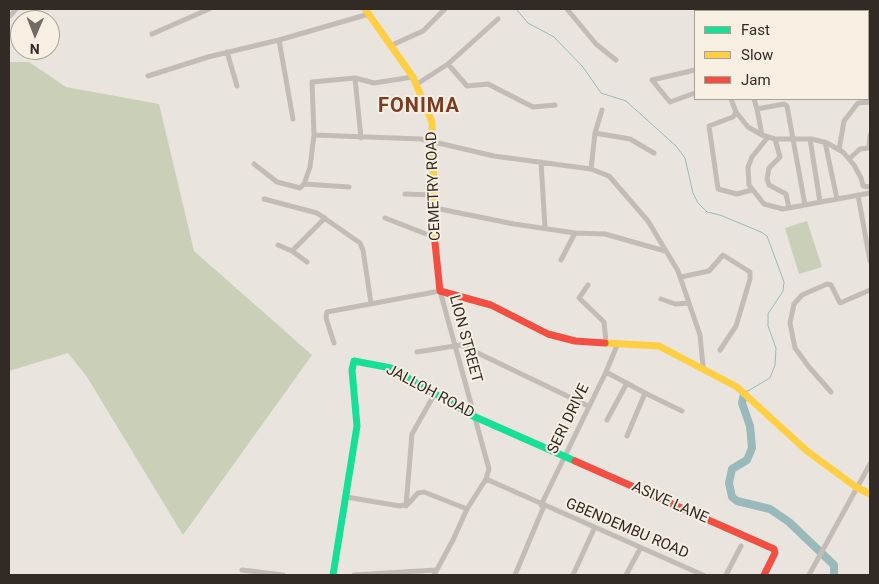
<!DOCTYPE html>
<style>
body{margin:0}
#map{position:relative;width:879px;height:584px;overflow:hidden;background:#e9e4dd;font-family:Roboto,sans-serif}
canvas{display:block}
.frame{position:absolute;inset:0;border:10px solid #322a25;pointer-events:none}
.legend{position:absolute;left:694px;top:10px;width:175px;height:90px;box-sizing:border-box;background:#f8efe3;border:1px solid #a9a097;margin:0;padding:6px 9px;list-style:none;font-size:15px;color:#322a25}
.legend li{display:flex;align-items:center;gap:10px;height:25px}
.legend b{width:25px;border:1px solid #a9a097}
.north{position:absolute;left:10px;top:10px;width:50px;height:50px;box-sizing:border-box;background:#f8efe3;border:1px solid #a9a097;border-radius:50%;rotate:181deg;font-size:14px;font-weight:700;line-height:20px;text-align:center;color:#322a25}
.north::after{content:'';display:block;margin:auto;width:18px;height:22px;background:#726b65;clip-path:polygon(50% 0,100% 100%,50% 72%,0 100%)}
</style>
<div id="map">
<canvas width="879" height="584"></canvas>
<div class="frame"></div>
<ul class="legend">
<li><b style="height:6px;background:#16e098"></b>Fast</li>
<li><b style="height:6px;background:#ffcf43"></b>Slow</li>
<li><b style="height:6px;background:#f24e42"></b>Jam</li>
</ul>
<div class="north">N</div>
</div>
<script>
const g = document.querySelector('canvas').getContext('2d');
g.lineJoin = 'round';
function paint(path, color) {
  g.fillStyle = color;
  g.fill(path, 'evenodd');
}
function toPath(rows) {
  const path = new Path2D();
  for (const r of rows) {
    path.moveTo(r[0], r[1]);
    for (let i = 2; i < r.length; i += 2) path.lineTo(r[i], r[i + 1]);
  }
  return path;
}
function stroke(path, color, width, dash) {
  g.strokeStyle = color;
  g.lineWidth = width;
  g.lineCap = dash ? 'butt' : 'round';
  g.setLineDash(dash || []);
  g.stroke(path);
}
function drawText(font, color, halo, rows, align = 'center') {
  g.font = font + ' Roboto,sans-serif';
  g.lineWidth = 4;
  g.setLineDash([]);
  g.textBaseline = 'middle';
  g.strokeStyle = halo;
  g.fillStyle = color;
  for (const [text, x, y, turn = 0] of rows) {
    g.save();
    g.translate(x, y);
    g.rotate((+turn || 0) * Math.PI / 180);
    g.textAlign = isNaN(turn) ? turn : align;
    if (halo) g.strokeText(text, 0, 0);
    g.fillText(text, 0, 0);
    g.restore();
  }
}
paint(toPath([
 [9,62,29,62,66,87,159,104,194,251,312,355,183,535,87,377,68,353,9,371],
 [807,221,822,267,799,274,785,228]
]), '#cacfb7');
stroke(toPath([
 [516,9,528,23,554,37,583,67,601,93,626,101,676,146,685,158,693,193,698,203,707,212,720,215,761,232,767,236,784,282,783,291,768,314,768,326,776,348,775,365,770,378,746,392]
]), '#9ab9ba', 1);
stroke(toPath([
 [744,394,742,403,750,426,752,448,747,460,732,469,729,483,732,497,737,501,770,509,789,522,834,565,834,575]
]), '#9ab9ba', 8);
stroke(toPath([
 [567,9,596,44,616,60],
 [702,9,703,11],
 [813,9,813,11],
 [728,11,731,9],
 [775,11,777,9],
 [10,16,16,9],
 [152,34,209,9],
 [279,40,293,119],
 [392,45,423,31,445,9],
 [227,52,237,86],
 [868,52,870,52],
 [448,64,467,86,488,84,533,107,555,105],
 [695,70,652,80,670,102,695,93],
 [148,76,208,57,279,40,369,14],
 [355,78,361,138],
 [417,84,448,64,498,19],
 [731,99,736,112,748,127,762,135,775,139,812,139,827,143,843,152,854,165,861,178,863,186,870,187],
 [754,99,757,109],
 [736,112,733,117,709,126,718,189,737,194,752,190],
 [595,133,630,139,654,153],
 [314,135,421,139,494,156,591,169,609,176,648,221,678,271,700,335,703,366],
 [762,135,757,109,784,104,787,106,805,205],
 [768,137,752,157,748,167,749,185,764,204,783,209,870,193],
 [775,139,780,157,769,168,767,179,769,185,786,194,789,208],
 [810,139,820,202],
 [825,142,837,199],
 [839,150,844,121,858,103,870,102],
 [849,159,860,149,869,148,870,135],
 [541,162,545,227],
 [254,164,277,182,300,188,304,184,310,167,314,135,312,82,355,78,374,83,413,77],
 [591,169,595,133,602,110],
 [304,184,349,187],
 [405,194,434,195],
 [858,195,870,261],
 [264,199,317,213,360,243,363,250,371,303],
 [435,208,514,224,575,233,605,234,665,251],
 [385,218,434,237],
 [278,245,292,251,307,262],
 [292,251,325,218],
 [561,260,575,233],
 [681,277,709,271,723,255,750,272,750,279,736,326,720,350],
 [588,285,579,298,604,322,606,342],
 [661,299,675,304,689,303],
 [334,343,326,318,327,312,440,291,489,469,486,479,467,509,453,540,434,575],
 [417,352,461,345,588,406],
 [606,372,645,393,627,436],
 [831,392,809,367,795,348,790,323,794,304,802,295,827,284,831,285,840,303,870,290],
 [645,393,682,411],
 [607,420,627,383],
 [486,479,703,575],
 [346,497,400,506,408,504,418,493,424,492,467,509],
 [541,505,606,372,618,343],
 [406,506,412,434,434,395],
 [242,570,283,575],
 [354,575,436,570],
 [515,575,544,506],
 [573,575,594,529],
 [626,575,640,549],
 [726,575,741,546],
 [809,575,870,464]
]), '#c3bcb6', 5);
stroke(toPath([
 [333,575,357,426,352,370,354,361,391,368,473,416,575,461]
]), '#16e098', 7);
stroke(toPath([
 [365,9,413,77,432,122,435,243],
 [605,343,659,346,737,387,807,451,856,487,870,494]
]), '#ffcf43', 7);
stroke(toPath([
 [435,243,440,291,491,305,548,334,575,341,605,343],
 [575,461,774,549,775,553,764,575]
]), '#f24e42', 7);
drawText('15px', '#322a25', '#f8efe3', [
 ["CEMETRY ROAD",434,186,-92],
 ["LION STREET",465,339,75],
 ["JALLOH ROAD",430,392,28],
 ["SERI DRIVE",569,419,-64],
 ["ASIVE LANE",670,503,24],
 ["GBENDEMBU ROAD",627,529,23]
]);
g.letterSpacing = '1px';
drawText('bold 20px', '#7e3a22', '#f8efe3', [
 ["FONIMA",419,107]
]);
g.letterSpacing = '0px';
</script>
